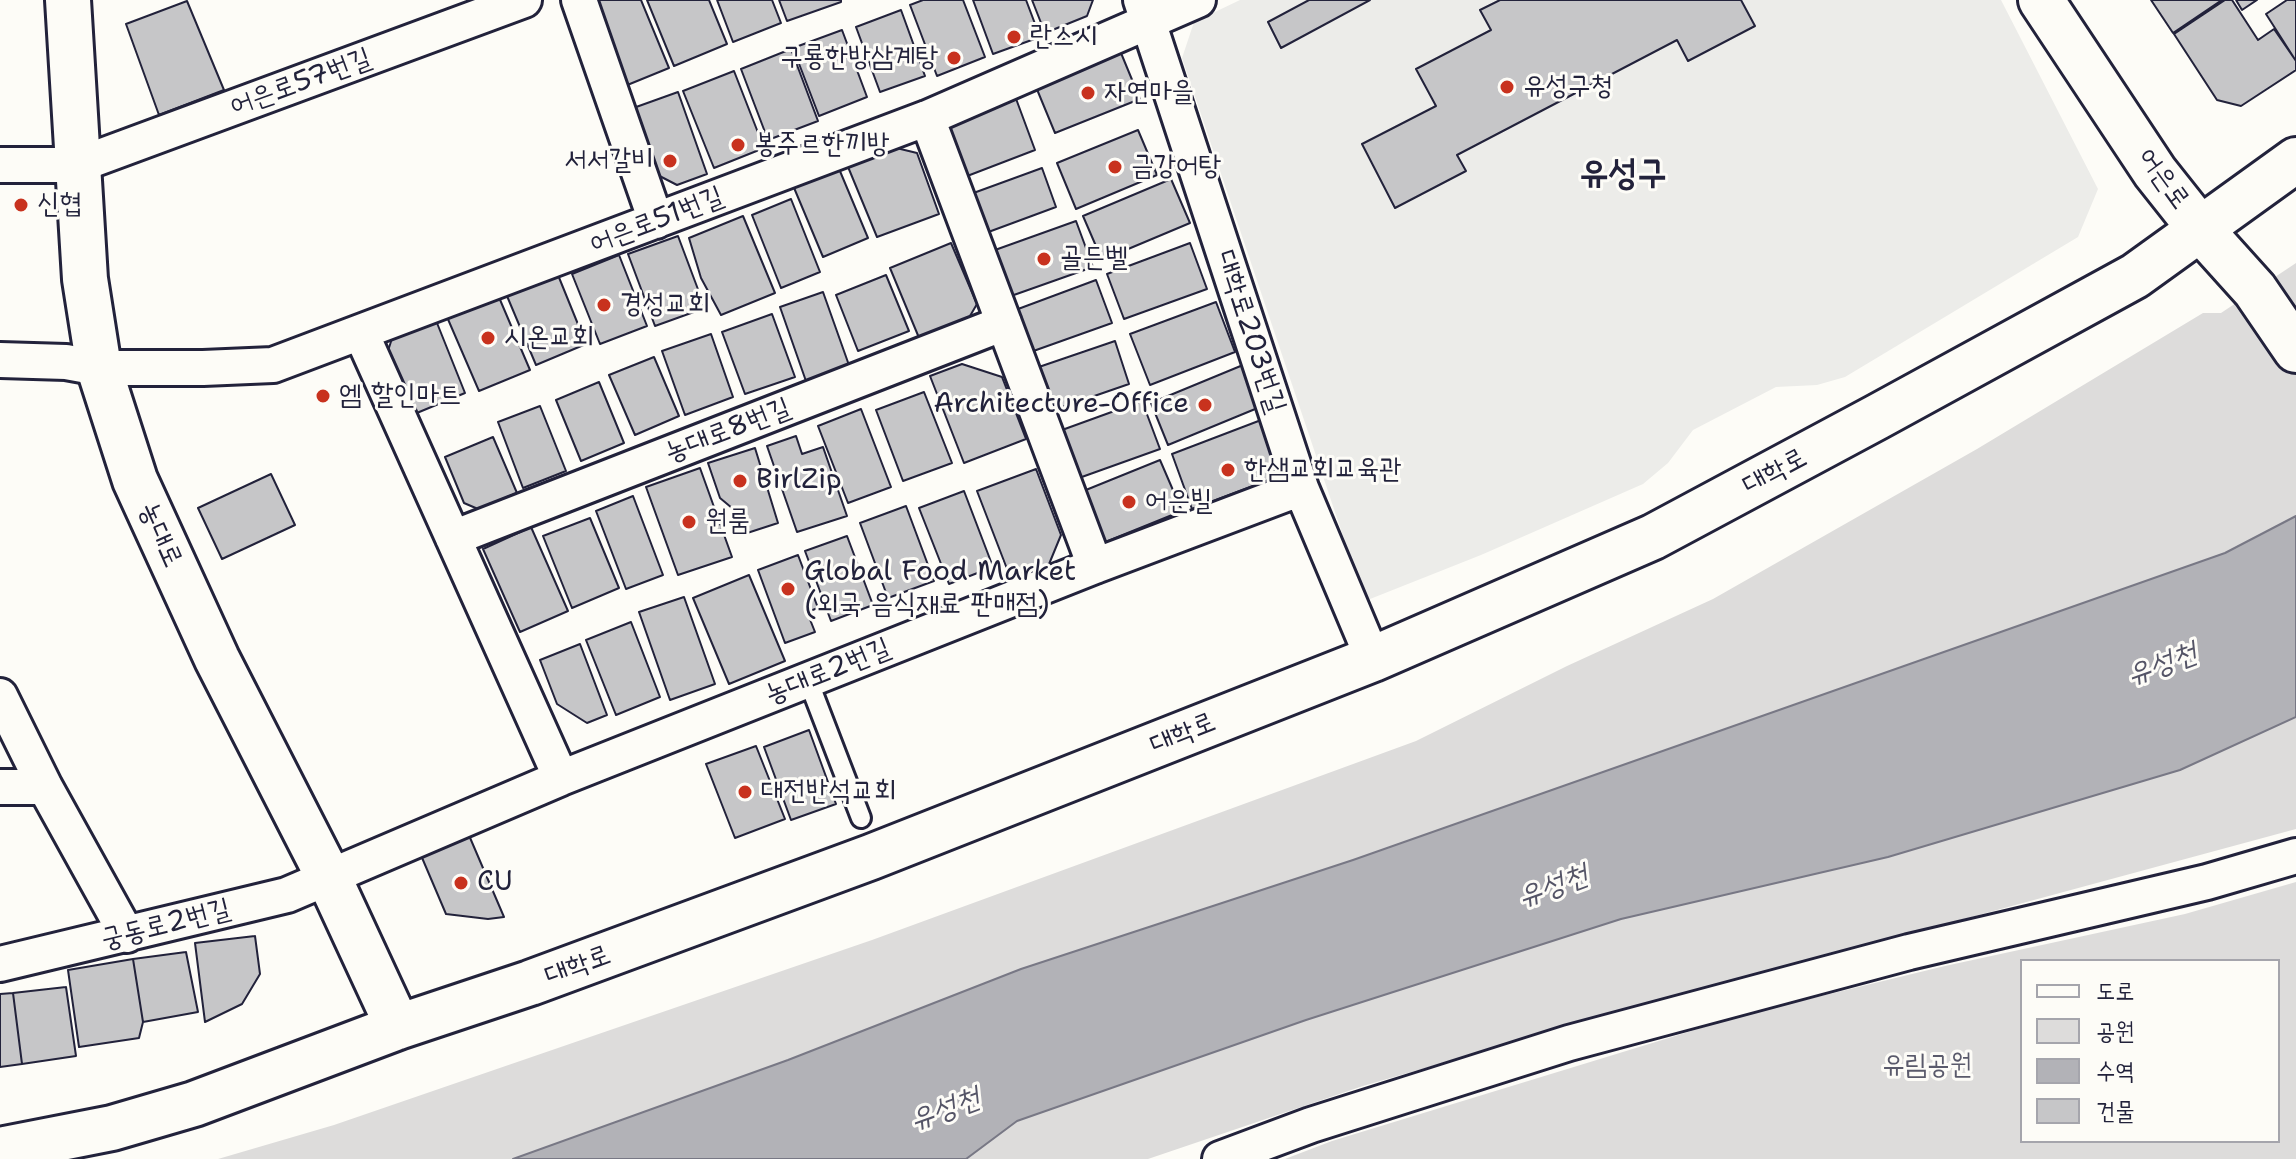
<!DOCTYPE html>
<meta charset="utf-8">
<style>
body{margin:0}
#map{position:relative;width:2296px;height:1159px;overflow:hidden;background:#fdfcf7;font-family:"Shantell Sans","Poor Story",sans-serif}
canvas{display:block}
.legend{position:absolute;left:2020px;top:959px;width:260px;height:184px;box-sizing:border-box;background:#fdfcf7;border:2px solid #a5a5ac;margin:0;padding:10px 14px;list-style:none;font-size:24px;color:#22223b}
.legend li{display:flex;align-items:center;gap:16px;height:40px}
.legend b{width:40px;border:2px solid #a5a5ac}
</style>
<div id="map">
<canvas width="2296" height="1159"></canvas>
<ul class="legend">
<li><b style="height:10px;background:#fdfcf7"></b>도로</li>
<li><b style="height:22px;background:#dddcdb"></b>공원</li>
<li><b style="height:22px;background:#b2b2b7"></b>수역</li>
<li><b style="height:22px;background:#c6c6c8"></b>건물</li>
</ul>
</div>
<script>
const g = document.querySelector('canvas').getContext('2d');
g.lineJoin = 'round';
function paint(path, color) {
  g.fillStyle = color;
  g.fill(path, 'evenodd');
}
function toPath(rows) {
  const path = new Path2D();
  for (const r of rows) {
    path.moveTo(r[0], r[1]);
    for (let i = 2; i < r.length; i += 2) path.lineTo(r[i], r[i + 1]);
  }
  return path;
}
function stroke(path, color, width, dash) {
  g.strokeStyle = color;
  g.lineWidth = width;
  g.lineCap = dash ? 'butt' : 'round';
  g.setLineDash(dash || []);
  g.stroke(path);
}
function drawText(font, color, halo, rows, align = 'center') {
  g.font = font + ' "Shantell Sans","Poor Story",sans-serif';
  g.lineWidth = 6;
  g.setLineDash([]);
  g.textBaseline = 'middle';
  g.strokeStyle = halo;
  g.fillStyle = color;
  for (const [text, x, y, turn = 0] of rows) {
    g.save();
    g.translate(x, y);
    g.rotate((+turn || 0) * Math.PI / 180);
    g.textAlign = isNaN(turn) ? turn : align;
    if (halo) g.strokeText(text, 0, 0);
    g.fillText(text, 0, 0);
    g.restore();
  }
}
paint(toPath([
 [1240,0,2001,0,2098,189,2078,237,1845,377,1817,385,1776,387,1693,430,1668,463,1643,484,1481,555,1365,601,1182,58,1194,22]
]), '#ecece9');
paint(toPath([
 [2296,263,2296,516,2225,553,1353,860,1021,969,788,1060,513,1159,218,1159,334,1125,872,940,1416,741,1567,666,1713,599,1977,449,2203,313,2221,313],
 [2296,717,2296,829,1580,1023,1363,1086,1148,1159,966,1159,1017,1121,1306,1020,1621,919,1888,857,2180,770],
 [2296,882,2296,1159,1285,1159,1332,1141,1747,1014,1945,966,2185,914],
 [2022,961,2278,961,2278,1141,2022,1141]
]), '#dddcdb');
const water = toPath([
 [2296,516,2296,717,2180,770,1888,857,1621,919,1306,1020,1017,1121,966,1159,513,1159,788,1060,1021,969,1353,860,2225,553,2296,516]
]);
paint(water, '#b2b2b7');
stroke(water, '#787885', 2);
const building = toPath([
 [599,0,641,0,669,68,620,88,591,14,599,0],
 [647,0,709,0,727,44,674,66,647,0],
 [717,0,772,0,781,23,733,42,717,0],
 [779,0,841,0,841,2,787,21,779,0],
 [923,0,963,0,985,57,937,76,910,5,923,0],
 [973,0,1026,0,1040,37,993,54,973,0],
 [1032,0,1093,0,1087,16,1045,33,1032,0],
 [1309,0,1370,0,1281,48,1268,22,1309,0],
 [1500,0,1741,0,1755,26,1688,61,1677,40,1457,155,1466,171,1395,208,1362,144,1436,106,1416,69,1491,30,1480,10,1500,0],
 [2151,0,2222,0,2173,33,2151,0],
 [2225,0,2232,0,2258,40,2274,29,2296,61,2296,70,2241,106,2217,100,2174,34,2225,0],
 [2236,0,2257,0,2242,10,2236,0],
 [2287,0,2296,0,2296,61,2266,14,2287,0],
 [187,1,224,90,159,115,126,24,187,1],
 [901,10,925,76,880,92,856,27,901,10],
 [842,30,867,97,819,116,793,48,842,30],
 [791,49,818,121,768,140,741,69,791,49],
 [1121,53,1140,99,1055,133,1036,87,1121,53],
 [734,71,764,148,714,168,683,91,734,71],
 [678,92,707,174,677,185,646,169,625,111,678,92],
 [1015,96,1035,150,962,178,941,125,1015,96],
 [1138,130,1157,175,1076,209,1057,163,1138,130],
 [884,145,917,153,939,214,877,237,846,162,884,145],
 [837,164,868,238,823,257,792,183,837,164],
 [1042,168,1056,207,983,234,968,195,1042,168],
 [1171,179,1190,223,1102,260,1083,216,1171,179],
 [791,199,820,272,781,288,752,215,791,199],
 [743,216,775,293,721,315,701,278,689,238,743,216],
 [1076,221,1093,267,1011,296,995,250,1076,221],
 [678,236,705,308,655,326,628,254,678,236],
 [951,243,977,304,963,328,922,345,890,268,951,243],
 [1190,243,1207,289,1124,319,1107,274,1190,243],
 [619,255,647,326,600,344,572,274,619,255],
 [558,275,586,344,536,365,507,296,558,275],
 [886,275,909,331,858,351,836,295,886,275],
 [1096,280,1112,323,1025,354,1010,312,1096,280],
 [495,288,530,370,479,391,444,310,495,288],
 [823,292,850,368,807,384,780,307,823,292],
 [1216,302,1235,352,1150,385,1130,334,1216,302],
 [433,313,465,393,412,415,387,354,395,329,433,313],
 [772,314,795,377,745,394,722,332,772,314],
 [711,334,733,397,685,415,662,351,711,334],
 [1115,341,1129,384,1048,412,1033,369,1115,341],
 [654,357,679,416,635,435,609,375,654,357],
 [962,364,1002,377,1026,439,964,463,930,376,962,364],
 [1243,365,1260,407,1168,445,1151,403,1243,365],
 [599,382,624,443,581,461,556,400,599,382],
 [924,392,952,463,903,481,876,410,924,392],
 [1142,401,1160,449,1079,478,1062,430,1142,401],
 [540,406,566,471,523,488,498,422,540,406],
 [861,409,891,487,848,503,818,426,861,409],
 [1269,417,1286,461,1269,480,1192,509,1172,454,1269,417],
 [796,436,802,454,823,447,847,516,797,532,767,446,796,436],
 [493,437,517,493,478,509,464,503,445,457,493,437],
 [755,448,778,523,741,535,732,508,720,498,708,463,755,448],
 [1160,460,1182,511,1098,545,1076,494,1160,460],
 [700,468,732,557,678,575,646,487,700,468],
 [1036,469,1061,535,1047,569,1009,574,977,491,1036,469],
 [271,474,295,525,222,559,198,508,271,474],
 [964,491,993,567,949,584,919,508,964,491],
 [633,496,663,575,626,589,596,511,633,496],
 [906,506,934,581,888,598,860,523,906,506],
 [590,518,619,588,572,608,543,536,590,518],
 [531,527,568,611,520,632,483,549,531,527],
 [847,536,873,605,831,621,805,551,847,536],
 [798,555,818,608,807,612,815,632,785,643,758,570,798,555],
 [749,575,785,661,729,684,693,598,749,575],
 [684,597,715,684,670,700,639,612,684,597],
 [631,622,660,697,616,715,586,640,631,622],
 [580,644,607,715,587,723,557,704,540,660,580,644],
 [809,730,836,804,791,820,764,747,809,730],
 [756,746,785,819,735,838,706,764,756,746],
 [468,833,504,917,488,919,446,914,420,853,468,833],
 [255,936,260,974,242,1004,205,1022,195,943,255,936],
 [186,952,198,1012,143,1022,133,959,186,952],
 [133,959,143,1022,139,1038,79,1047,68,970,133,959],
 [66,987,76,1056,22,1064,13,993,66,987],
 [13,993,22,1064,0,1067,0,994,13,993]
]);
paint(building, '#c6c6c8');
stroke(building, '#22223b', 2);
const lane = toPath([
 [808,680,861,818]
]);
const street = toPath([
 [579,0,656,221],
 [1141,0,1301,488,1373,659],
 [927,118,1095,566],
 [0,165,78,165,524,0],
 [361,333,561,778],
 [0,360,66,362,99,368,203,368,273,365,927,118,1198,0],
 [453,538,1004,323],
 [0,696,45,787,127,935],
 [0,787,45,787],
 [0,964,287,895,561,778,1095,566,1301,488],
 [1220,1159,1311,1125,1569,1043,1909,952,2207,882,2296,856]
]);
const secondary = toPath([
 [68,0,85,279,99,368,135,480,217,659,328,876,398,1027],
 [2041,0,2155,172,2201,230,2255,290,2296,350],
 [0,1150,112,1128,194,1104,398,1027,530,983,871,857,1373,659,1653,537,1877,417,2135,276,2296,160]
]);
stroke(lane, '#22223b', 24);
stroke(street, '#22223b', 40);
stroke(secondary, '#22223b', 50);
stroke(lane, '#fdfcf7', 18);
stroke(street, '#fdfcf7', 34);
stroke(secondary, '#fdfcf7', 44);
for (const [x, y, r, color] of [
 [1014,37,8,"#c8321e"],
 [954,58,8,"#c8321e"],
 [1507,87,8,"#c8321e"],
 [1088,93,8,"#c8321e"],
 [738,145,8,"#c8321e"],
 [670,161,8,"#c8321e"],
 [1115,167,8,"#c8321e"],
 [21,205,8,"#c8321e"],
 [1044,259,8,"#c8321e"],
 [604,305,8,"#c8321e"],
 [488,338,8,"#c8321e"],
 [323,396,8,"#c8321e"],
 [1205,405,8,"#c8321e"],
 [1228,470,8,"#c8321e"],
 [740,481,8,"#c8321e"],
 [1129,502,8,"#c8321e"],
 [689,522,8,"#c8321e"],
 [788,589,8,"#c8321e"],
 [745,792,8,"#c8321e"],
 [461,883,8,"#c8321e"]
]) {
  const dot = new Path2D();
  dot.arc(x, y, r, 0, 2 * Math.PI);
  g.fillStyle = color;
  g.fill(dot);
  stroke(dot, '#fdfcf7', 3);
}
drawText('28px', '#22223b', '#fdfcf7', [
 ["란스시",1030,37],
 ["구룡한방삼계탕",938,58,"right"],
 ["유성구청",1523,87],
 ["자연마을",1104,93],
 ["봉주르한끼방",754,145],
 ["서서갈비",654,161,"right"],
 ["금강어탕",1131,167],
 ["신협",37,205],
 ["골든벨",1060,259],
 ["경성교회",620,305],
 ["시온교회",504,338],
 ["엠 할인마트",339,396],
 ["Architecture-Office",1189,405,"right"],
 ["한샘교회교육관",1244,470],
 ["BirlZip",756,481],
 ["어은빌",1145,502],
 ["원룸",705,522],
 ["Global Food Market",804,573],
 ["(외국 음식재료 판매점)",804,605],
 ["대전반석교회",761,792],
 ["CU",477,883]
], 'left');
drawText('28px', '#22223b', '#fdfcf7', [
 ["어은로57번길",301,83,-20],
 ["어은로",2163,179,54],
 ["어은로51번길",657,221,-21],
 ["대학로203번길",1250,332,72],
 ["농대로8번길",728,431,-21],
 ["대학로",1775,472,-28],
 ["농대로",160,535,66],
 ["농대로2번길",828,672,-22],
 ["대학로",1183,734,-22],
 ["궁동로2번길",166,925,-14],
 ["대학로",578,966,-20]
]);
drawText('28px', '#5a5a6b', '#fdfcf7', [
 ["유림공원",1927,1066]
]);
drawText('italic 30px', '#545466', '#fdfcf7', [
 ["유성천",2162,665,-20],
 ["유성천",1553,887,-20],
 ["유성천",945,1110,-20]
]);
drawText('bold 36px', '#22223b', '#fdfcf7', [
 ["유성구",1623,175]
]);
</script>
